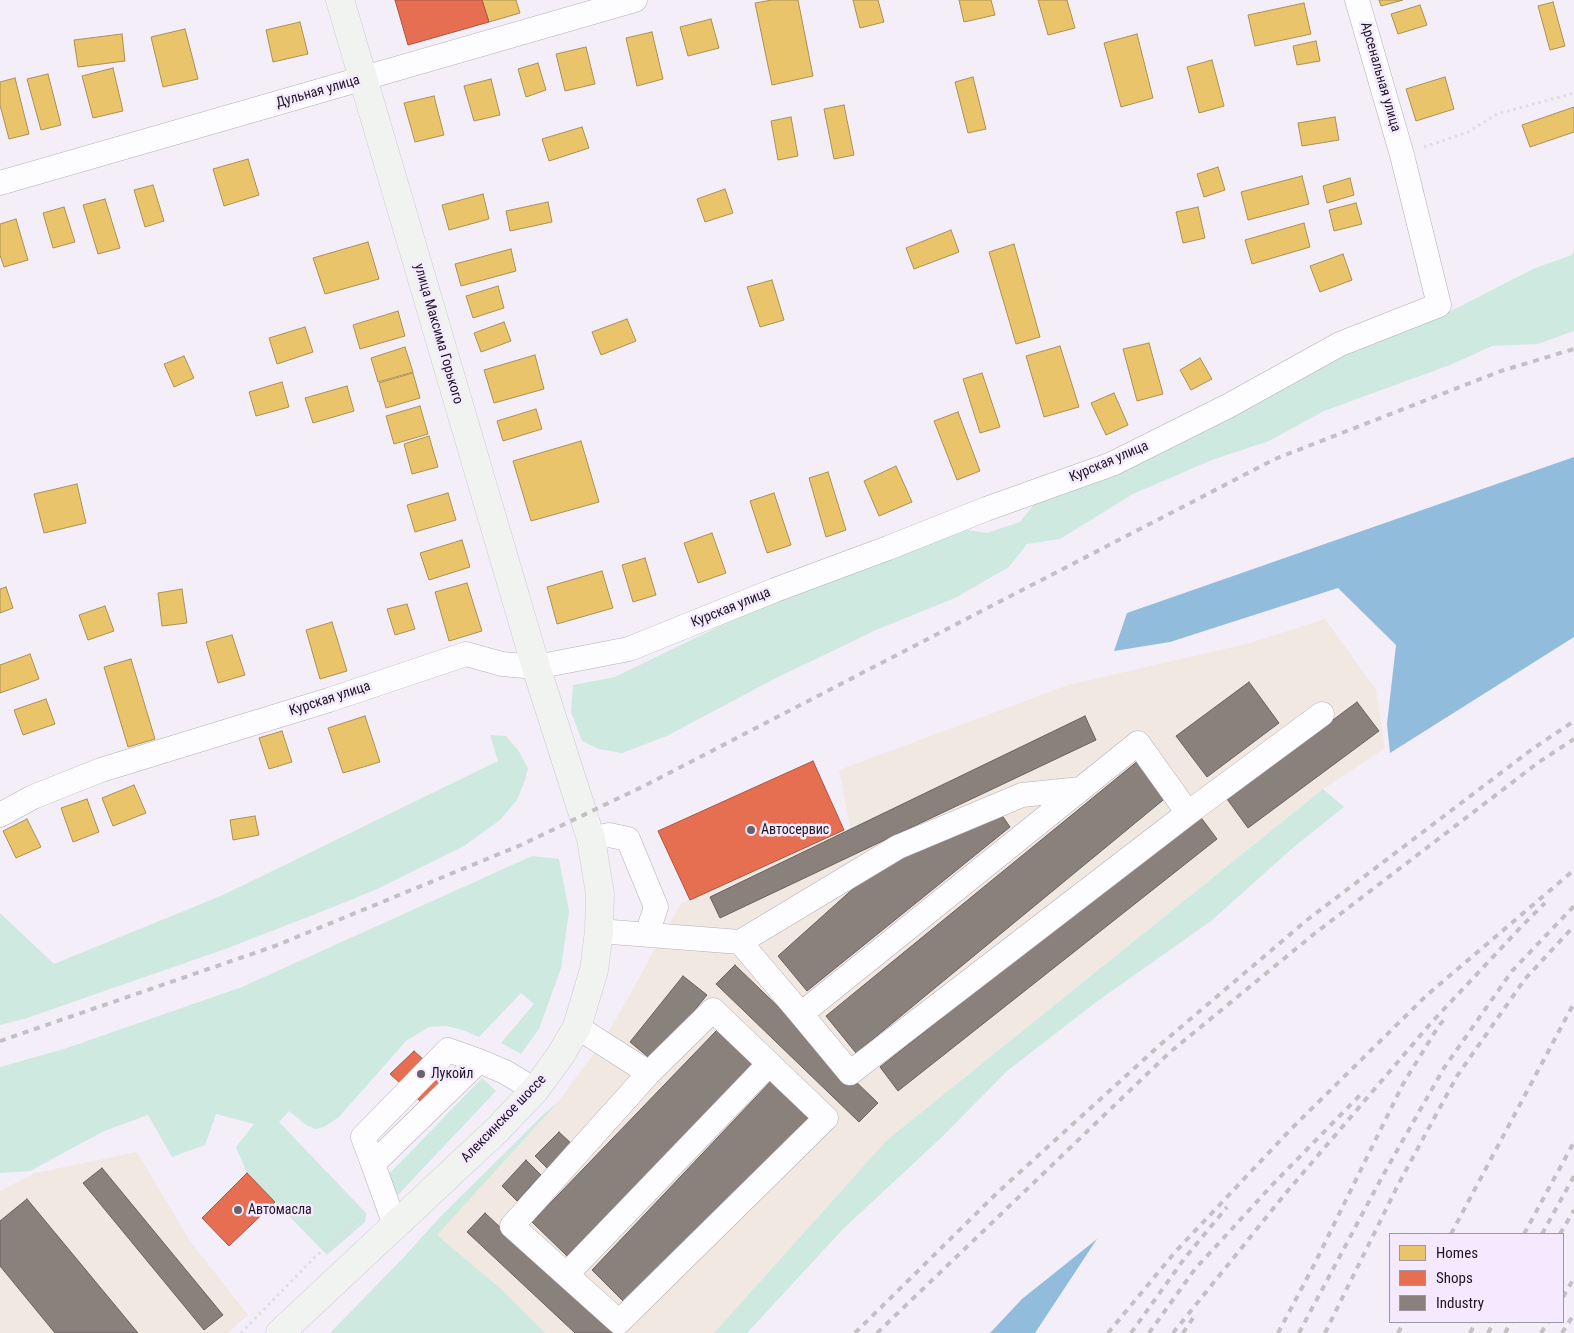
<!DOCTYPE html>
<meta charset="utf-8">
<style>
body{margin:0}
#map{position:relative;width:1574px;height:1333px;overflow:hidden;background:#f4eef9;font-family:"Roboto Condensed",sans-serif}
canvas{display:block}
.legend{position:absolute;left:1389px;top:1233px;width:175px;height:90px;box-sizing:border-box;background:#f4e9fe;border:1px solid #9e95a5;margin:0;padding:6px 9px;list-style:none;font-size:15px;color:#1c1720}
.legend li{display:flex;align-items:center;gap:10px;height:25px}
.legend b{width:25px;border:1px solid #9e95a5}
</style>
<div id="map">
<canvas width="1574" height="1333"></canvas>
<ul class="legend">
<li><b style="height:14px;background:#e9c46a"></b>Homes</li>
<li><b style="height:14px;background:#e76f51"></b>Shops</li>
<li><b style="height:14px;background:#8a817c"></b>Industry</li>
</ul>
</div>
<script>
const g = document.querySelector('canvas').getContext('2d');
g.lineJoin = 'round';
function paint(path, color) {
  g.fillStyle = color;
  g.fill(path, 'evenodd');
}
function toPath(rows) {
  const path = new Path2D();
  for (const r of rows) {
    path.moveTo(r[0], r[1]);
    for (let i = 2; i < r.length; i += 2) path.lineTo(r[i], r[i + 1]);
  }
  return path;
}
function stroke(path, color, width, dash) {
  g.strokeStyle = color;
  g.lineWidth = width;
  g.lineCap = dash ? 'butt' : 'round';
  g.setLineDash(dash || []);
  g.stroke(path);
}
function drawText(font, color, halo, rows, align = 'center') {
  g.font = font + ' "Roboto Condensed",sans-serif';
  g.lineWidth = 5;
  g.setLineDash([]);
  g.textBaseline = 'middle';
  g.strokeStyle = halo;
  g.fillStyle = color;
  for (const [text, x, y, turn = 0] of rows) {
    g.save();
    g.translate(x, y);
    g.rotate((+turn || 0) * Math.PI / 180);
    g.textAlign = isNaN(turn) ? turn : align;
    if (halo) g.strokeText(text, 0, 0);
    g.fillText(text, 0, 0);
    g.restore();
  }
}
paint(toPath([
 [1325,619,1376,690,1385,748,1323,789,887,1140,714,1333,545,1333,502,1290,436,1235,559,1101,607,1035,681,903,850,828,839,770,1068,685,1250,643],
 [137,1152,190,1241,248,1315,228,1333,0,1333,0,1191,35,1173]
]), '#f0e8e1');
paint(toPath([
 [1574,249,1574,331,1538,344,1492,346,1450,365,1324,411,1269,441,1212,460,1133,494,1060,539,1027,544,1009,567,955,598,876,630,772,680,667,736,622,753,599,749,582,741,571,712,573,685,615,677,749,612,968,530,987,533,1020,522,1039,498,1344,350,1451,311,1535,268,1572,255],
 [490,735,506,736,518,750,528,768,525,780,517,800,500,820,464,846,375,890,318,913,228,948,27,1018,0,1025,0,913,54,964,223,895,498,761],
 [1323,789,1344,807,1295,846,1211,921,1099,1000,1007,1071,942,1137,843,1229,747,1333,714,1333,887,1140],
 [532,856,559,859,569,911,561,968,539,1029,521,1054,501,1043,534,1004,521,993,479,1037,463,1030,446,1026,429,1027,406,1041,339,1117,324,1127,315,1129,306,1125,289,1111,279,1122,366,1213,365,1222,327,1255,247,1173,236,1147,254,1124,216,1114,205,1145,172,1157,148,1115,104,1131,30,1171,0,1173,0,1067,64,1049,242,987],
 [482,1078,496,1091,395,1198,389,1174],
 [559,1101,437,1235,502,1290,545,1333,330,1333,405,1256,440,1217,545,1113]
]), '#cee9e0');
paint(toPath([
 [1574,457,1574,637,1390,753,1387,724,1396,645,1338,588,1170,642,1114,651,1127,613],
 [1097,1239,1035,1333,990,1333,1022,1299]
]), '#91bcdb');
const homes = toPath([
 [482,0,516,0,520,13,489,22,482,0],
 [772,0,798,0,813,76,772,85,755,3,772,0],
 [853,0,878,0,884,22,860,28,853,0],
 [959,0,991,0,995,15,964,22,959,0],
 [1038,0,1067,0,1075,28,1048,35,1038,0],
 [1379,0,1403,0,1381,6,1379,0],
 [1553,2,1565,46,1550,50,1538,6,1553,2],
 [1304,3,1311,34,1255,46,1248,15,1304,3],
 [1420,5,1427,25,1398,34,1391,14,1420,5],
 [711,19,719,48,688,56,680,27,711,19],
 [300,22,308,54,273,62,266,30,300,22],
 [185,29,198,79,163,87,151,37,185,29],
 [652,32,663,79,637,86,626,38,652,32],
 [122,34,125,61,78,67,74,40,122,34],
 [1137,34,1153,98,1121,107,1104,43,1137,34],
 [1316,41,1320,61,1297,65,1293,46,1316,41],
 [586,47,595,84,565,91,556,54,586,47],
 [1212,60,1224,106,1199,113,1187,67,1212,60],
 [538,63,546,90,526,97,518,69,538,63],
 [113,68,123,111,93,118,82,76,113,68],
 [48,74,61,125,41,130,27,79,48,74],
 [973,77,986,129,968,133,955,82,973,77],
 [1445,77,1454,109,1416,121,1406,89,1445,77],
 [15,78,29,134,9,139,0,105,0,82,15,78],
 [491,79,500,115,474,121,464,86,491,79],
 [434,96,444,135,415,142,404,103,434,96],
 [844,105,854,155,834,159,824,109,844,105],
 [1574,107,1574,132,1530,147,1522,125,1574,107],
 [791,117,798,156,778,160,771,121,791,117],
 [1335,117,1339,140,1302,146,1298,123,1335,117],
 [582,127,589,148,549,161,542,139,582,127],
 [248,159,259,195,224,206,213,169,248,159],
 [1218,167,1225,190,1204,197,1197,174,1218,167],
 [1302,176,1309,204,1248,220,1241,192,1302,176],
 [1350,178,1354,195,1327,203,1323,186,1350,178],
 [153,185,164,221,145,227,134,190,153,185],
 [725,189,733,213,705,222,697,199,725,189],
 [483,194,489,219,449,230,442,205,483,194],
 [105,199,120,248,98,254,83,205,105,199],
 [548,202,552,222,510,231,506,211,548,202],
 [1356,203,1362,224,1334,231,1329,210,1356,203],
 [64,207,75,242,53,248,43,213,64,207],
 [1198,207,1205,238,1183,243,1176,212,1198,207],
 [16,219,28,260,4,267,0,255,0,224,16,219],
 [1304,223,1310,247,1252,264,1245,240,1304,223],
 [951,230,959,252,914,269,906,248,951,230],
 [368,242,379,279,325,294,313,258,368,242],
 [1014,244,1040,337,1016,344,989,252,1014,244],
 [511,249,516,271,461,286,455,264,511,249],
 [1343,254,1352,280,1320,292,1310,266,1343,254],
 [772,280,784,320,760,327,747,287,772,280],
 [498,286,504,308,473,318,466,296,498,286],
 [398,311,405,336,360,349,353,325,398,311],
 [627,319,636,341,601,355,592,332,627,319],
 [504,322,511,341,481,352,474,333,504,322],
 [305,327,313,352,277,364,269,338,305,327],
 [1149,343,1163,394,1137,401,1123,349,1149,343],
 [1060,346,1079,407,1044,417,1026,356,1060,346],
 [405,347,413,372,378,382,371,358,405,347],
 [535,355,544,389,494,403,484,370,535,355],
 [184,356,194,378,174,387,164,364,184,356],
 [1200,358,1212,379,1191,390,1180,370,1200,358],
 [413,373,420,398,386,408,379,383,413,373],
 [982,373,1000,427,980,433,963,379,982,373],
 [282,382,289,407,256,416,249,392,282,382],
 [347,386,354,411,313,423,305,398,347,386],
 [1114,393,1128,425,1106,435,1091,403,1114,393],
 [420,406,428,434,394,444,386,416,420,406],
 [536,409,542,429,503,441,497,421,536,409],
 [958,412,980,471,957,480,934,421,958,412],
 [429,436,438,467,412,474,404,444,429,436],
 [581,441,599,502,531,521,513,461,581,441],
 [896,466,912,502,879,516,864,481,896,466],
 [828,472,846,530,826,537,809,478,828,472],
 [77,484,86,523,44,533,34,494,77,484],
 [448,493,456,520,415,532,407,505,448,493],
 [774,493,791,545,767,553,750,501,774,493],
 [712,533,726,573,698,583,684,543,712,533],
 [462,540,470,567,429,580,420,553,462,540],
 [645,558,656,595,633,602,622,565,645,558],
 [602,571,613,608,557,624,547,587,602,571],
 [467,583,482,631,449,641,435,592,467,583],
 [6,587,13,608,0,613,0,589,6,587],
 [182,589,187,623,162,626,158,593,182,589],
 [407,604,415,629,395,635,387,609,407,604],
 [105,606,114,631,88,640,79,615,105,606],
 [332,622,347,671,320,679,306,630,332,622],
 [232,635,245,675,218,683,206,642,232,635],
 [30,654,39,679,0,693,0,665,30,654],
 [131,659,155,739,128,747,104,667,131,659],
 [46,699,55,724,23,735,14,710,46,699],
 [365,716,380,762,343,773,328,728,365,716],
 [282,731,292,762,269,769,259,738,282,731],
 [134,785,146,813,113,826,102,798,134,785],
 [87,799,99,832,73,842,61,808,87,799],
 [255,816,259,835,233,840,230,820,255,816],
 [27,819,41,847,16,858,3,831,27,819]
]);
paint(homes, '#e9c46a');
stroke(homes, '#ac9054', 1);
const shops = toPath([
 [395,0,482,0,489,22,408,45,395,0],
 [813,761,844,830,690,900,658,831,813,761],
 [414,1051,455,1088,431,1111,390,1074,414,1051],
 [247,1173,275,1202,229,1246,202,1218,247,1173]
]);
paint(shops, '#e76f51');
stroke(shops, '#aa5542', 1);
const industry = toPath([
 [1249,682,1279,723,1207,777,1176,736,1249,682],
 [1357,702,1379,731,1248,828,1227,799,1357,702],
 [1085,716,1096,740,720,918,710,897,1085,716],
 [1139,760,1168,796,856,1053,826,1016,1139,760],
 [999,811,1010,827,807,991,778,956,874,870,999,811],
 [1199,815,1217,839,898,1091,880,1067,1199,815],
 [735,965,878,1103,859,1122,716,984,735,965],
 [683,976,707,995,653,1061,630,1042,683,976],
 [718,1029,754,1062,567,1256,532,1222,718,1029],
 [774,1078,811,1115,626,1304,592,1270,774,1078],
 [559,1132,574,1146,550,1171,535,1156,559,1132],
 [526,1160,541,1175,517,1201,502,1186,526,1160],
 [102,1168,223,1315,204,1330,83,1183,102,1168],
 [27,1199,138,1333,55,1333,0,1266,0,1221,27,1199],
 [485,1213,613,1333,575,1333,467,1232,485,1213]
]);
paint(industry, '#8a817c');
stroke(industry, '#696160', 1);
const minor = toPath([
 [0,183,635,0],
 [1188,813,1322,714],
 [0,815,33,797,101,770,329,700,466,654,502,664,536,667,629,649,775,590,888,548,986,509,1112,464,1228,406,1340,344,1439,305,1402,155,1357,0],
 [591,839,609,835,628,839,656,907,647,934],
 [599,931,740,942,801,1014,850,1073,1188,813,1138,743,801,1014],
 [740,942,898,847,1022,795,1081,789],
 [577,1027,649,1073,512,1226,619,1322,826,1118,713,1010,649,1073],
 [373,1164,363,1137,448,1050,479,1061],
 [395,1225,373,1164,479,1061,505,1072,535,1090],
 [567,1274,769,1064]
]);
const major = toPath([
 [280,1333,498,1129,535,1090,560,1056,577,1027,594,970,599,931,600,894,591,839,536,667,340,0]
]);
stroke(minor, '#b5afb9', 25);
stroke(major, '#cecad0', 29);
stroke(toPath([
 [1424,147,1468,132,1497,114,1574,93],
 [241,1333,315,1257,366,1214]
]), '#e0dde1', 3, [2.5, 4]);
stroke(minor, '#fdfcfe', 24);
stroke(major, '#f0f3f0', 28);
stroke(toPath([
 [0,1041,275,946,521,845,646,785,1275,459,1501,371,1574,349],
 [1451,1234,1574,1003],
 [1524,1234,1574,1142],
 [1542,1234,1574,1176],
 [1560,1234,1574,1210],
 [1563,1297,1574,1278],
 [855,1333,997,1193,1161,1044,1307,920,1531,750,1574,721],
 [877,1333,1169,1053,1314,934,1539,762,1574,739],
 [1108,1333,1176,1251,1292,1128,1427,995,1574,870],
 [1131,1333,1184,1259,1227,1207],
 [1149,1333,1195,1269,1274,1183,1364,1091],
 [1173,1333,1285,1194,1431,1023,1521,927,1545,903],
 [1183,1333,1195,1315],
 [1278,1333,1314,1265,1403,1084,1438,1027,1446,1017],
 [1299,1333,1382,1177,1444,1068,1512,971,1574,906],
 [1325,1333,1399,1183,1457,1076,1525,979,1574,926],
 [1398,1333,1404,1322],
 [1470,1333,1476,1322],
 [1488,1333,1494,1322],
 [1505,1333,1511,1322],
 [1541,1333,1548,1322],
 [1562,1333,1574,1314]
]), '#c2c0c3', 4, [6, 6]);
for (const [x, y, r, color] of [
 [751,830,5,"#68626c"],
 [421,1074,5,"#68626c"],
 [238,1210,5,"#68626c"]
]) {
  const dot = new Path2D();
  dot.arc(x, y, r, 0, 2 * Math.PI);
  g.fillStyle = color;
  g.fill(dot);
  stroke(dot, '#f4e9fe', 2);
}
drawText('14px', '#1c1720', '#f4e9fe', [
 ["Арсенальная улица",1380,77,74],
 ["Дульная улица",318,92,-16],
 ["улица Максима Горького",438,334,74],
 ["Курская улица",1109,462,-23],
 ["Курская улица",731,608,-22],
 ["Курская улица",330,699,-18],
 ["Алексинское шоссе",504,1119,-46]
]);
drawText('14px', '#1c1720', '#f4e9fe', [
 ["Автосервис",761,830],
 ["Лукойл",431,1074],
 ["Автомасла",248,1210]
], 'left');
</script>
